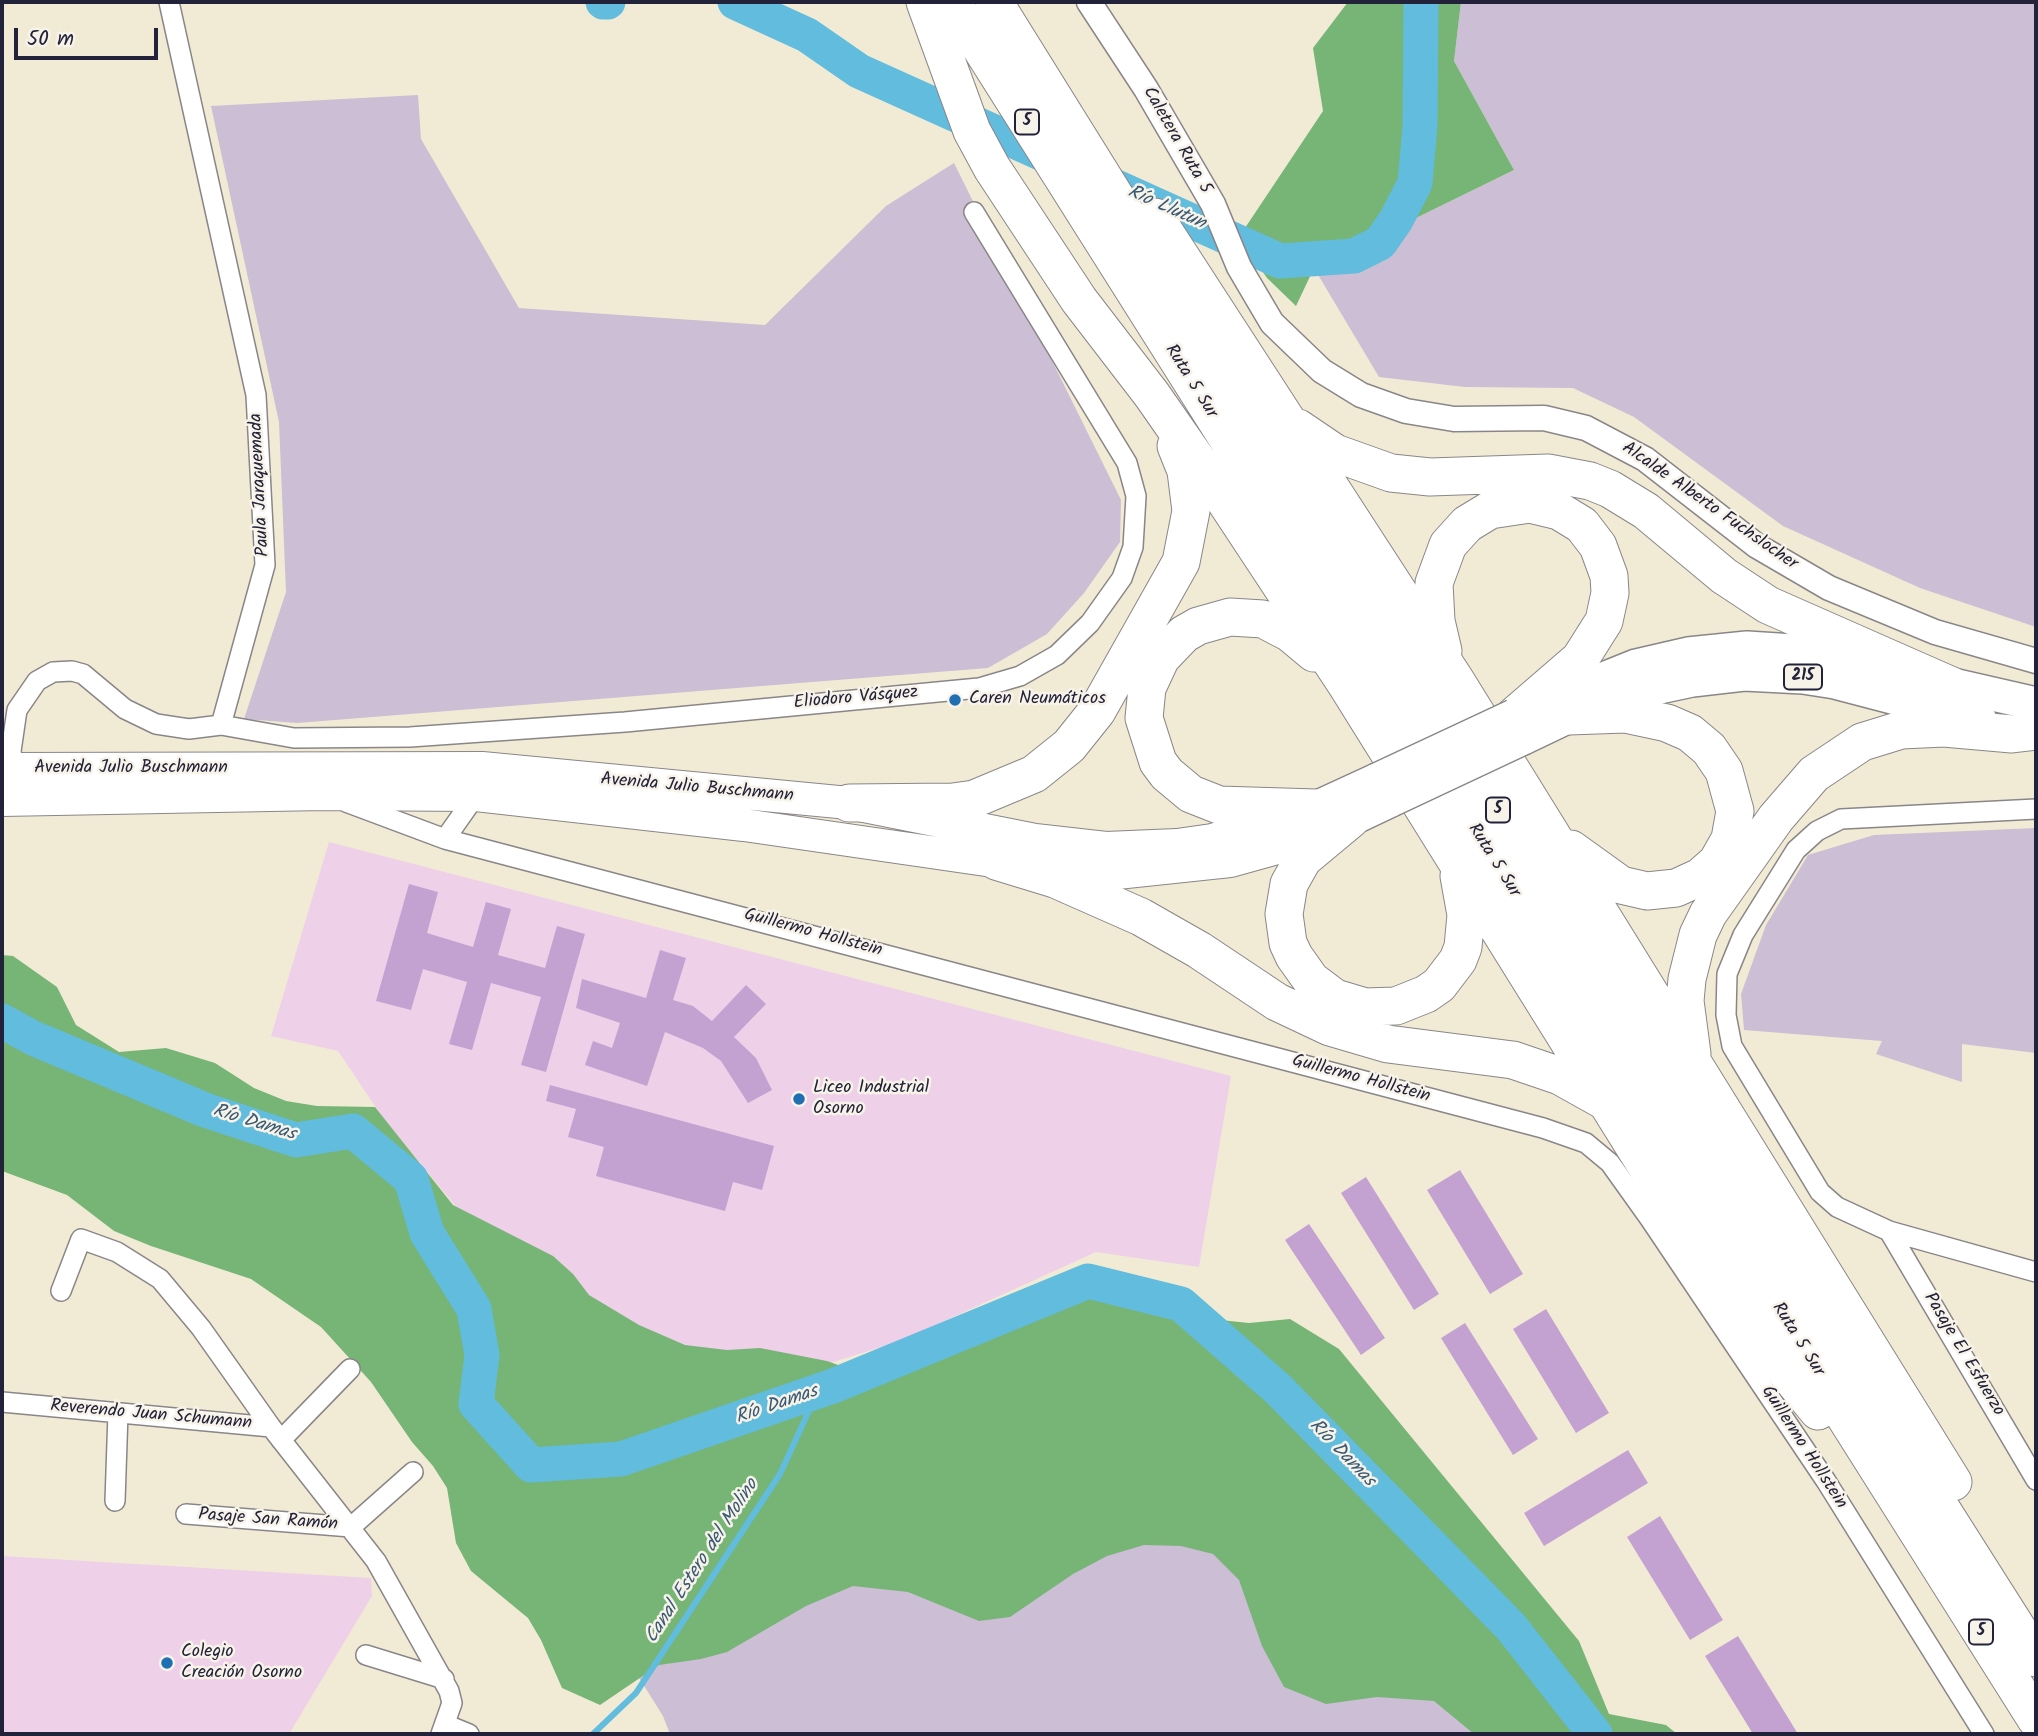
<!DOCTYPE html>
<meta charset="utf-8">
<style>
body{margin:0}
#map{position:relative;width:2038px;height:1736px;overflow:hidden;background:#f1ebd5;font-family:Kalam,sans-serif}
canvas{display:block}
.frame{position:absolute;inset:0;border:4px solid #22223b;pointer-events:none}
.scale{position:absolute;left:14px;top:28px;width:144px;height:32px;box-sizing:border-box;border:4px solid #22223b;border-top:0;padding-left:9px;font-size:21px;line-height:24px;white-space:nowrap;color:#22223b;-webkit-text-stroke:5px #f7f3e8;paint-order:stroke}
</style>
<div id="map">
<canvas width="2038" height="1736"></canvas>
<div class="frame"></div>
<div class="scale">50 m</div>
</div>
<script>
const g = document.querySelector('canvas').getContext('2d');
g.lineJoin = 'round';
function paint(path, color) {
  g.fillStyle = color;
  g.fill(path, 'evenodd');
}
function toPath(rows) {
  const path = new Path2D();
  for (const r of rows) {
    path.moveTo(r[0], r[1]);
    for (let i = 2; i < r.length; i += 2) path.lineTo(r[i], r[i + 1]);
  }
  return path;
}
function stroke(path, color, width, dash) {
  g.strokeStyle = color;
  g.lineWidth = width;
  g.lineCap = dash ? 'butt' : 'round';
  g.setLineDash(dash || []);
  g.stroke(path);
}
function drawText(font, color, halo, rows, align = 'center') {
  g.font = font + ' Kalam,sans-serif';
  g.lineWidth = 5;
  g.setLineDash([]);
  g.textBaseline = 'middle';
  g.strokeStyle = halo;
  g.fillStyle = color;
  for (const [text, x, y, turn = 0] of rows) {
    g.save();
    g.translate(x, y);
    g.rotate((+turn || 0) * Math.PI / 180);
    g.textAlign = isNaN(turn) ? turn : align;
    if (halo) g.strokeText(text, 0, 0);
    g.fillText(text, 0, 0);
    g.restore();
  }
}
paint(toPath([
 [329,842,1231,1076,1199,1267,1096,1252,898,1342,807,1370,660,1354,501,1261,385,1121,338,1051,271,1036],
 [2,1556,371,1578,372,1596,289,1734,2,1734]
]), '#eed0e8');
paint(toPath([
 [1461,2,2036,2,2036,627,1920,588,1783,526,1634,417,1573,388,1465,387,1379,377,1314,268,1514,170,1454,61],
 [418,95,421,139,519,308,765,325,886,206,954,163,1121,500,1120,542,1084,593,1047,634,988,668,297,723,244,719,286,592,279,422,211,106],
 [2036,828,2036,1053,1962,1044,1962,1082,1876,1054,1882,1041,1744,1030,1741,994,1766,925,1808,855,1874,835],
 [1091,1329,1520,1734,670,1734,663,1716,539,1518]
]), '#ccbed4');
paint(toPath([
 [1348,2,1461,2,1454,61,1514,170,1314,268,1296,306,1267,278,1239,237,1323,111,1313,48],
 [2,955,13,956,57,987,76,1025,119,1052,166,1048,215,1063,254,1088,286,1101,317,1106,375,1107,453,1205,553,1256,573,1274,589,1295,639,1325,685,1345,727,1350,760,1348,827,1361,855,1371,877,1372,941,1347,979,1324,1008,1312,1046,1303,1105,1297,1144,1297,1182,1304,1220,1320,1249,1323,1290,1319,1339,1349,1579,1641,1609,1714,1666,1725,1677,1734,1474,1734,1434,1701,1377,1697,1326,1704,1284,1687,1262,1646,1239,1580,1213,1554,1181,1546,1144,1545,1107,1556,1073,1574,1010,1617,979,1621,908,1592,853,1586,806,1606,727,1652,701,1659,659,1665,600,1705,562,1688,541,1640,528,1618,471,1571,456,1543,447,1488,433,1466,412,1442,371,1382,321,1327,251,1279,151,1246,114,1231,67,1195,2,1171]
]), '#76b576');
stroke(toPath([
 [593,1734,636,1693,780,1474,818,1391]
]), '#61bcde', 6);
stroke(toPath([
 [603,2,608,2],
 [735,2,807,35,859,71,1280,261,1354,256,1380,243,1396,220,1415,183,1420,126,1421,2],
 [2,1021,33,1038,205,1110,296,1140,353,1131,411,1179,427,1233,474,1309,482,1355,476,1404,531,1465,621,1459,833,1386,1088,1281,1181,1304,1278,1389,1511,1627,1595,1734]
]), '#61bcde', 35);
paint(toPath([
 [409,884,438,892,427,933,473,947,486,902,511,909,498,955,545,968,557,926,585,934,546,1072,521,1065,541,997,491,983,472,1050,449,1044,467,982,423,969,411,1010,376,1001],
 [660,950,686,958,673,1000,693,1006,712,1021,746,985,766,1004,734,1037,756,1058,772,1090,748,1103,721,1061,703,1048,665,1032,647,1086,585,1065,593,1041,612,1048,620,1023,576,1008,582,979,646,998],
 [550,1085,774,1146,762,1190,733,1182,725,1211,596,1176,604,1147,568,1137,576,1109,546,1101],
 [1460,1170,1523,1274,1490,1294,1427,1190],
 [1366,1177,1439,1294,1414,1310,1341,1193],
 [1309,1224,1385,1338,1361,1355,1285,1240],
 [1546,1309,1609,1413,1576,1433,1513,1329],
 [1465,1323,1538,1439,1513,1455,1441,1338],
 [1628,1450,1648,1483,1544,1546,1524,1513],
 [1660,1516,1723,1620,1690,1640,1627,1537],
 [1738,1636,1798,1734,1753,1734,1705,1656]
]), '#c3a2d2');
const minor = toPath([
 [221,725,294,738,410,737,625,722,979,688,1020,676,1057,655,1090,623,1122,578,1133,547,1136,496,1127,463,974,212],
 [15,778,11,751,17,710,37,681,53,672,72,671,83,674,125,709,156,724,189,729,221,725,265,565,256,395,169,2],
 [346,802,445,839,1543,1128,1586,1143,1610,1163,1650,1219,1826,1481,1984,1734],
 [2036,809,1841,819,1817,831,1796,850,1743,935,1727,974,1726,1015,1732,1046,1820,1192,1837,1207,1889,1231,2036,1272],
 [445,839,476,795],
 [1889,1231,2036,1480],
 [61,1291,81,1239,117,1252,160,1279,201,1328,271,1427,376,1561,449,1691,452,1703,441,1734],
 [2,1402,271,1427],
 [281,1440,350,1369],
 [115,1501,118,1413],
 [186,1514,351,1527,413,1472],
 [366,1655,444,1679],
 [447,1725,469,1734]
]);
const tertiary = toPath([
 [1089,2,1146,89,1213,204,1239,267,1272,323,1322,371,1361,395,1406,411,1454,419,1544,418,1586,428,1645,459,1757,546,1829,588,1935,632,2036,661]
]);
const primary = toPath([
 [2,769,482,768,849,803,1035,840,1106,848,1177,845,1212,840,1308,811],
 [2,800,324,794,476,795,744,825,1041,868,1117,873,1230,861,1302,841,1330,828]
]);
const trunk = toPath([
 [1529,709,1636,666,1688,654,1747,648,1809,652,2036,704],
 [1523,738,1569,716,1650,689,1692,680,1744,674,1803,677,1835,682,1980,720],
 [1316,808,1377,780],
 [1351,819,1391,800]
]);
const motorway = toPath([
 [925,2,972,131,992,168,1079,300,1152,395,1216,487,1346,684,1736,1310,1818,1411],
 [952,2,2036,1719],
 [994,2,1466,760,2036,1658],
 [1155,217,1456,681,1953,1482],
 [1298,428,1335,453,1391,473,1430,477,1548,473,1590,481,1610,489,1646,511,1724,576,1768,605,1952,686],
 [1443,651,1436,621,1434,583,1448,545,1467,524,1490,510,1530,504,1559,511,1582,525,1598,546,1609,576,1610,593,1604,621,1580,659,1514,716],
 [1314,653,1290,633,1263,619,1230,617,1198,626,1184,634,1161,658,1147,688,1144,718,1158,762,1167,774,1191,794,1219,805,1316,808],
 [1569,716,1625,714,1667,723,1690,733,1709,749,1724,771,1735,811,1730,839,1717,862,1700,877,1676,888,1647,891,1621,885,1571,849],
 [849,803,953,802,974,799,1034,774,1069,746,1097,711,1181,562,1191,511,1186,471,1176,446],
 [1351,819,1303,859,1289,884,1284,914,1288,943,1294,956,1311,980,1335,998,1365,1007,1396,1006,1426,994,1439,985,1458,960,1463,947,1466,915,1459,876],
 [996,861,1055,879,1141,917,1199,950,1277,1002,1330,1027,1388,1044,1513,1060,1560,1076,1603,1100],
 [1692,1054,1685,1001,1687,979,1698,935,1708,914,1776,818,1814,774,1862,742,1901,730,1944,728,2012,734,2036,731]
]);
stroke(minor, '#8a8688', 22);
stroke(tertiary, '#8a8688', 27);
stroke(primary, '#8a8688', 34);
stroke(trunk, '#8a8688', 36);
stroke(motorway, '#8a8688', 39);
stroke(minor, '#fff', 19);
stroke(tertiary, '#fff', 24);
stroke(primary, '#fff', 32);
stroke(trunk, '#fff', 33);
stroke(motorway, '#fff', 37);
const trunkBridge = toPath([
 [1377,780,1514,716],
 [1391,800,1523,738]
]);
stroke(trunkBridge, '#8a8688', 36, []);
stroke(trunkBridge, '#fff', 33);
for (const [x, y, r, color] of [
 [955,700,7,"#1f6fb2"],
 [799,1099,7,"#1f6fb2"],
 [167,1663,7,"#1f6fb2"]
]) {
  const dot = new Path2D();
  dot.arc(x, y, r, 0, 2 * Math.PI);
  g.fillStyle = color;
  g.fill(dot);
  stroke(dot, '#f7f3e8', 2.5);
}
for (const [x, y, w] of [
 [1027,122,24],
 [1803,677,38],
 [1498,810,24],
 [1981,1632,24]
]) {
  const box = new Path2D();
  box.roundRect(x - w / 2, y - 12.5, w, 25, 5);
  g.fillStyle = '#f7f3e8';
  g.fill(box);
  stroke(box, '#22223b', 2);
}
drawText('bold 16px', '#22223b', null, [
 ["5",1027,122],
 ["215",1803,677],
 ["5",1498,810],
 ["5",1981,1632]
]);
drawText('18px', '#22223b', '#f7f3e8', [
 ["Caletera Ruta 5",1176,141,60],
 ["Ruta 5 Sur",1190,382,58],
 ["Paula Jaraquemada",261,485,-93],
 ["Alcalde Alberto Fuchslocher",1709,507,35],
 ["Eliodoro Vásquez",856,699,-5],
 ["Avenida Julio Buschmann",131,769],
 ["Avenida Julio Buschmann",697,789,5],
 ["Ruta 5 Sur",1493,861,58],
 ["Guillermo Hollstein",813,934,15],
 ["Guillermo Hollstein",1361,1080,15],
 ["Ruta 5 Sur",1797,1340,58],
 ["Pasaje El Esfuerzo",1963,1355,59],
 ["Reverendo Juan Schumann",151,1416,5],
 ["Guillermo Hollstein",1803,1448,57],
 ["Pasaje San Ramón",268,1521,4]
]);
drawText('18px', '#22223b', '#f7f3e8', [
 ["Caren Neumáticos",969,700],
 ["Liceo Industrial",813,1089],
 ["Osorno",813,1110],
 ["Colegio",181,1653],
 ["Creación Osorno",181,1674]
], 'left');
drawText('italic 19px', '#385874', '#f7f3e8', [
 ["Río Llutun",1166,209,24],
 ["Río Damas",254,1124,17],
 ["Río Damas",777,1406,-19],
 ["Río Damas",1341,1454,46],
 ["Canal Estero del Molino",703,1562,-57]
]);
</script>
